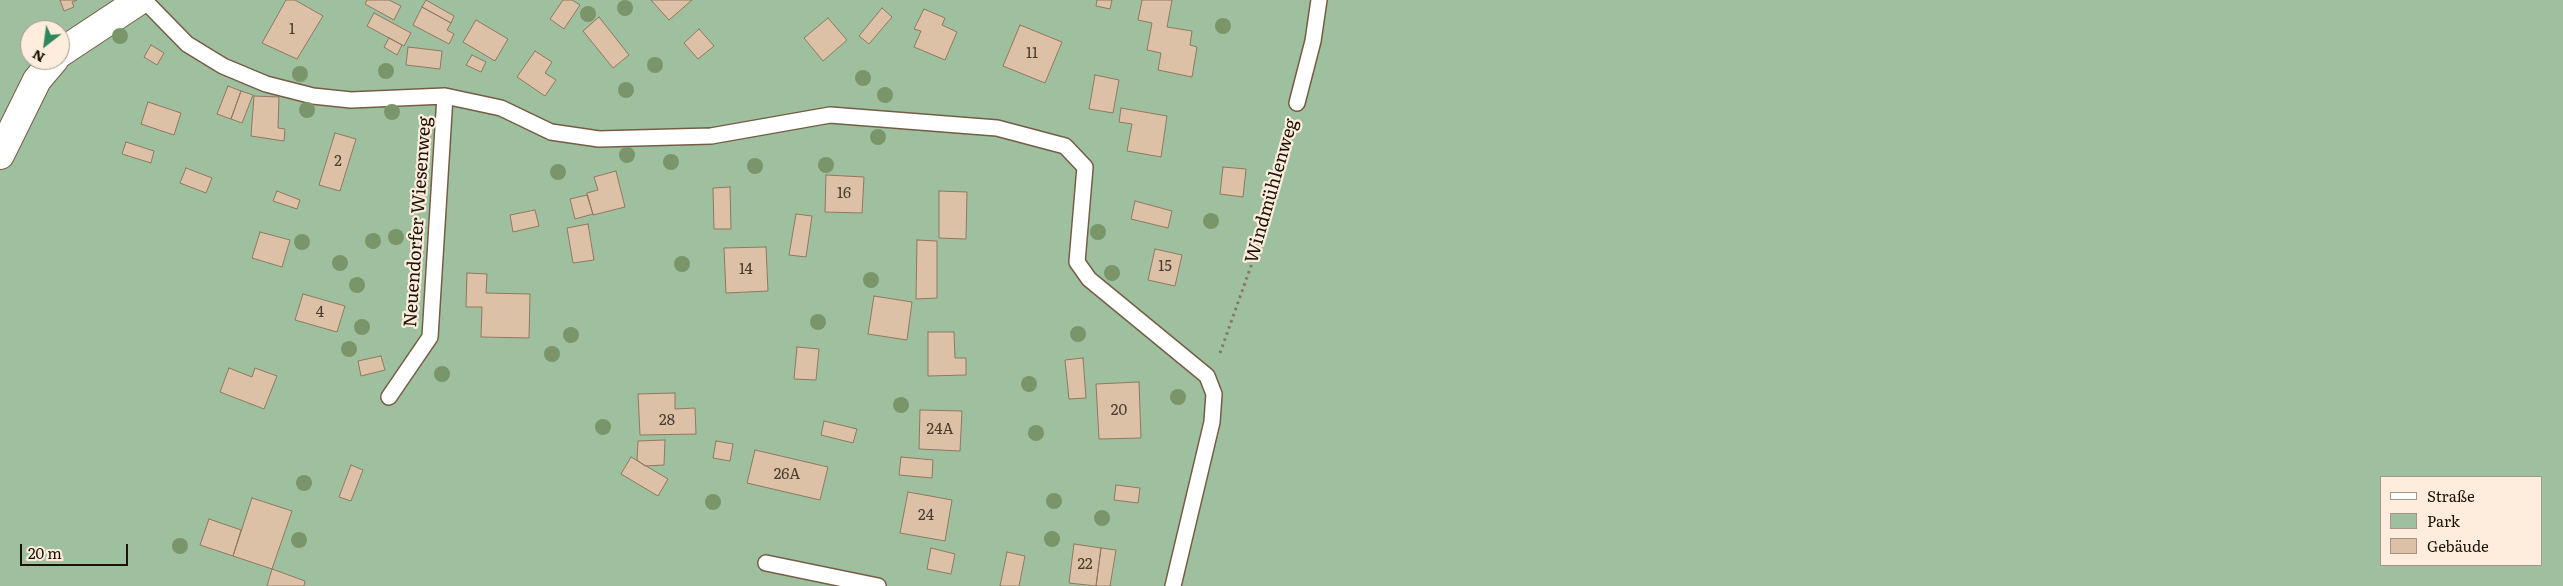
<!DOCTYPE html>
<meta charset="utf-8">
<style>
body{margin:0}
#map{position:relative;width:2563px;height:586px;overflow:hidden;background:#f9ddc2;font-family:Literata,serif}
canvas{display:block}
.legend{position:absolute;left:2380px;top:476px;width:162px;height:90px;box-sizing:border-box;background:#feeddc;border:1px solid #a39587;margin:0;padding:6px 9px;list-style:none;font-size:15px;color:#1a1107}
.legend li{display:flex;align-items:center;gap:10px;height:25px}
.legend b{width:25px;border:1px solid #a39587}
.north{position:absolute;left:20px;top:20px;width:50px;height:50px;box-sizing:border-box;background:#feeddc;border:1px solid #a39587;border-radius:50%;rotate:210deg;font-size:14px;font-weight:700;line-height:20px;text-align:center;color:#1a1107}
.north::after{content:'';display:block;margin:auto;width:18px;height:22px;background:#2e885e;clip-path:polygon(50% 0,100% 100%,50% 72%,0 100%)}
.scale{position:absolute;left:20px;top:544px;width:108px;height:22px;box-sizing:border-box;border:2px solid #1a1107;border-top:0;padding-left:6px;font-size:15px;line-height:18px;white-space:nowrap;color:#1a1107;-webkit-text-stroke:4px #feeddc;paint-order:stroke}
</style>
<div id="map">
<canvas width="2563" height="586"></canvas>
<ul class="legend">
<li><b style="height:6px;background:#fff"></b>Straße</li>
<li><b style="height:14px;background:#9ec09f"></b>Park</li>
<li><b style="height:14px;background:#dcc1a7"></b>Gebäude</li>
</ul>
<div class="north">N</div>
<div class="scale">20 m</div>
</div>
<script>
const g = document.querySelector('canvas').getContext('2d');
g.lineJoin = 'round';
function paint(path, color) {
  g.fillStyle = color;
  g.fill(path, 'evenodd');
}
function toPath(rows) {
  const path = new Path2D();
  for (const r of rows) {
    path.moveTo(r[0], r[1]);
    for (let i = 2; i < r.length; i += 2) path.lineTo(r[i], r[i + 1]);
  }
  return path;
}
function stroke(path, color, width, dash) {
  g.strokeStyle = color;
  g.lineWidth = width;
  g.lineCap = dash ? 'butt' : 'round';
  g.setLineDash(dash || []);
  g.stroke(path);
}
function drawText(font, color, halo, rows, align = 'center') {
  g.font = font + ' Literata,serif';
  g.lineWidth = 4.5;
  g.setLineDash([]);
  g.textBaseline = 'middle';
  g.strokeStyle = halo;
  g.fillStyle = color;
  for (const [text, x, y, turn = 0] of rows) {
    g.save();
    g.translate(x, y);
    g.rotate((+turn || 0) * Math.PI / 180);
    g.textAlign = isNaN(turn) ? turn : align;
    if (halo) g.strokeText(text, 0, 0);
    g.fillText(text, 0, 0);
    g.restore();
  }
}
paint(toPath([
 [0,0,2563,0,2563,586,0,586],
 [30,30,60,30,60,60,30,60],
 [2382,477,2542,477,2542,565,2382,565]
]), '#9ec09f');
const building = toPath([
 [60,0,77,0,72,2,74,7,64,11,60,0],
 [286,0,295,0,323,16,297,59,262,43,286,0],
 [367,0,389,0,401,6,394,20,365,4,367,0],
 [426,0,454,16,451,23,422,7,426,0],
 [563,0,572,0,580,5,564,29,550,19,563,0],
 [651,0,692,0,669,20,651,0],
 [1097,0,1112,0,1110,9,1096,6,1097,0],
 [1142,0,1172,0,1167,27,1192,31,1190,45,1197,47,1192,77,1158,70,1161,53,1147,50,1152,23,1138,20,1142,0],
 [422,7,451,23,447,30,454,34,449,44,413,25,422,7],
 [882,8,892,17,869,44,859,36,882,8],
 [924,9,945,18,942,25,957,32,945,60,914,47,921,31,914,29,924,9],
 [374,13,411,33,404,46,367,26,374,13],
 [599,17,629,55,613,68,583,31,599,17],
 [828,18,847,40,823,61,804,38,828,18],
 [476,20,508,39,495,61,463,42,476,20],
 [1020,25,1062,42,1045,83,1003,66,1020,25],
 [699,29,714,46,698,59,684,43,699,29],
 [389,38,402,45,397,55,384,47,389,38],
 [151,45,164,53,157,65,144,57,151,45],
 [408,47,442,51,440,69,406,65,408,47],
 [535,51,552,62,545,73,556,80,545,96,517,77,535,51],
 [472,55,486,62,481,72,466,65,472,55],
 [1095,75,1119,80,1113,113,1089,109,1095,75],
 [228,86,241,91,231,119,217,114,228,86],
 [241,91,253,95,242,123,231,119,241,91],
 [254,96,279,97,278,128,285,129,284,141,251,136,254,96],
 [148,102,181,113,174,135,141,124,148,102],
 [1121,108,1167,116,1161,157,1127,151,1132,124,1119,122,1121,108],
 [335,133,356,139,340,191,319,185,335,133],
 [126,142,154,151,151,163,122,154,126,142],
 [1223,167,1246,169,1243,197,1220,194,1223,167],
 [186,168,212,178,206,193,180,183,186,168],
 [616,171,625,207,593,215,587,193,598,190,594,177,616,171],
 [826,175,864,177,862,213,825,212,826,175],
 [730,187,731,229,714,229,713,188,730,187],
 [277,191,300,200,297,209,273,201,277,191],
 [939,191,967,192,966,239,939,238,939,191],
 [587,195,593,214,575,219,570,199,587,195],
 [1135,201,1172,211,1168,228,1131,219,1135,201],
 [535,210,539,226,513,232,510,215,535,210],
 [796,214,812,216,806,257,789,255,796,214],
 [588,224,594,260,573,263,567,228,588,224],
 [260,232,290,240,282,267,252,258,260,232],
 [917,240,937,241,937,298,916,299,917,240],
 [766,247,768,291,726,293,724,248,766,247],
 [1155,249,1182,255,1175,286,1148,280,1155,249],
 [467,273,487,274,486,293,530,294,529,338,481,337,482,307,466,307,467,273],
 [303,294,345,306,337,332,295,320,303,294],
 [874,296,912,302,907,340,868,334,874,296],
 [928,332,954,332,955,358,966,358,966,375,928,376,928,332],
 [797,347,819,349,816,380,794,379,797,347],
 [381,356,385,370,361,376,358,361,381,356],
 [1083,358,1086,398,1069,399,1065,360,1083,358],
 [229,368,252,377,255,368,277,376,264,409,220,392,229,368],
 [1139,382,1141,438,1099,439,1096,384,1139,382],
 [675,393,675,409,695,408,696,434,640,435,638,394,675,393],
 [920,410,962,411,960,451,919,449,920,410],
 [824,421,857,429,853,443,821,435,824,421],
 [665,440,664,465,645,466,637,460,638,441,665,440],
 [716,441,733,444,730,461,713,458,716,441],
 [755,450,828,467,820,500,747,483,755,450],
 [631,457,668,479,658,496,621,474,631,457],
 [901,457,933,460,932,478,899,475,901,457],
 [351,465,363,470,351,501,339,497,351,465],
 [1116,485,1140,488,1138,503,1114,500,1116,485],
 [908,492,952,500,945,541,900,533,908,492],
 [252,498,292,511,272,569,233,556,252,498],
 [209,519,241,530,233,556,200,545,209,519],
 [1074,544,1101,548,1096,586,1069,583,1074,544],
 [931,548,955,554,951,574,927,569,931,548],
 [1101,548,1116,550,1110,586,1096,586,1101,548],
 [1007,552,1025,556,1019,586,1000,586,1007,552],
 [272,569,305,581,304,586,267,586,272,569]
]);
paint(building, '#dcc1a7');
stroke(building, '#917860', 1);
const service = toPath([
 [144,0,187,44,223,66,266,84,313,96,351,100,445,96,501,108,551,132,599,139,711,136,830,115,997,128,1065,146,1085,167,1077,262,1089,279,1207,376,1214,394,1212,422,1173,586],
 [1297,103,1313,41,1319,0],
 [389,397,430,337,445,96],
 [766,563,878,586]
]);
const minor = toPath([
 [60,53,140,0],
 [0,155,37,80,54,60]
]);
stroke(service, '#755d45', 18);
stroke(minor, '#755d45', 30);
stroke(toPath([
 [1220,353,1261,238,1290,128]
]), '#897664', 3, [2.5, 4]);
stroke(service, '#fff', 15);
stroke(minor, '#fff', 28);
g.fillStyle = '#7a9569';
for (const [x, y] of [
 [625,8],
 [588,14],
 [1223,26],
 [120,36],
 [655,65],
 [386,71],
 [300,74],
 [863,78],
 [626,90],
 [885,95],
 [307,110],
 [392,112],
 [878,137],
 [627,155],
 [671,162],
 [826,165],
 [755,166],
 [558,172],
 [1211,221],
 [1098,232],
 [396,237],
 [373,241],
 [302,242],
 [340,263],
 [682,264],
 [1112,273],
 [871,280],
 [357,285],
 [818,322],
 [362,327],
 [1078,334],
 [571,335],
 [349,349],
 [552,354],
 [442,374],
 [1029,384],
 [1178,397],
 [901,405],
 [603,427],
 [1036,433],
 [304,483],
 [1054,501],
 [713,502],
 [1102,518],
 [1052,539],
 [299,540],
 [180,546]
]) {
  g.beginPath();
  g.arc(x, y, 8, 0, 2 * Math.PI);
  g.fill();
}
drawText('15px', '#4a3d2f', null, [
 ["1",292,30],
 ["11",1032,54],
 ["2",338,162],
 ["16",844,194],
 ["15",1165,267],
 ["14",746,270],
 ["4",320,313],
 ["20",1119,411],
 ["28",667,421],
 ["24A",940,430],
 ["26A",787,475],
 ["24",926,516],
 ["22",1085,565]
]);
drawText('18px', '#1a1107', '#feeddc', [
 ["Windmühlenweg",1272,191,-74],
 ["Neuendorfer Wiesenweg",418,222,-86]
]);
</script>
